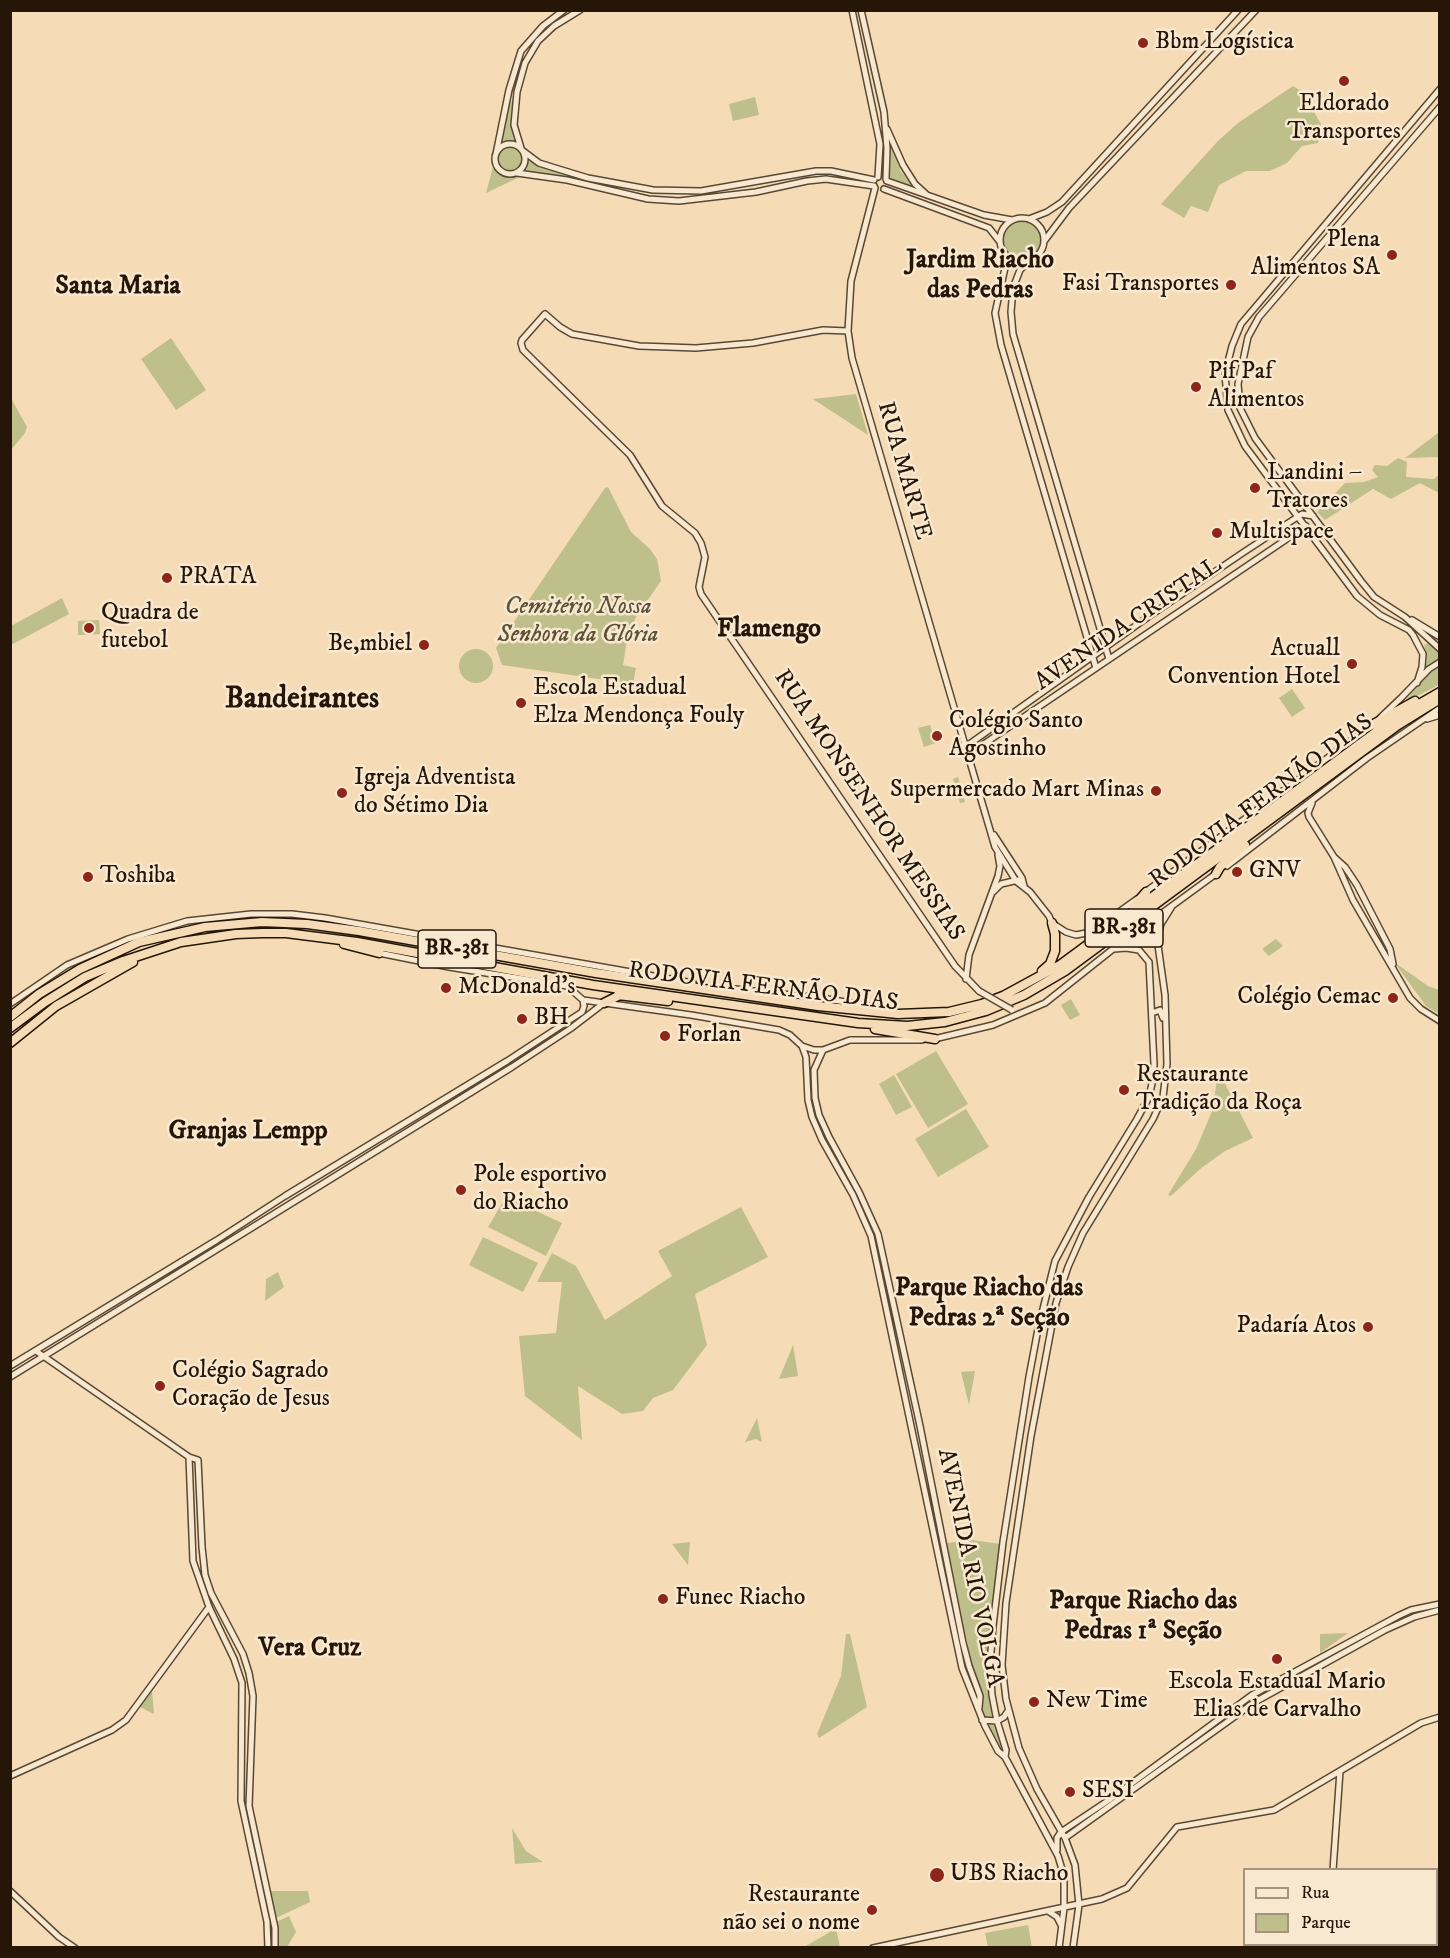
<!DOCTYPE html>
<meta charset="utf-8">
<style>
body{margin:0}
#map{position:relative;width:1450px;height:1958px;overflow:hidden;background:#f5dcb6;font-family:"IM FELL DW Pica",serif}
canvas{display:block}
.frame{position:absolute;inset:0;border:12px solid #251607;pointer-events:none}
.legend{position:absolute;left:1243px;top:1868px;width:195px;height:78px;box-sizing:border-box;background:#f8e8d0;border:2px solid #a49480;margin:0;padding:8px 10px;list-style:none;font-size:18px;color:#251607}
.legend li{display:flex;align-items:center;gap:12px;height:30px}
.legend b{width:30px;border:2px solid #a49480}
</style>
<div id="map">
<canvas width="1450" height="1958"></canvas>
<div class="frame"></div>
<ul class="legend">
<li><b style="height:8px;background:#f8e8d0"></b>Rua</li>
<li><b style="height:16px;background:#bfbf8c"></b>Parque</li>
</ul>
</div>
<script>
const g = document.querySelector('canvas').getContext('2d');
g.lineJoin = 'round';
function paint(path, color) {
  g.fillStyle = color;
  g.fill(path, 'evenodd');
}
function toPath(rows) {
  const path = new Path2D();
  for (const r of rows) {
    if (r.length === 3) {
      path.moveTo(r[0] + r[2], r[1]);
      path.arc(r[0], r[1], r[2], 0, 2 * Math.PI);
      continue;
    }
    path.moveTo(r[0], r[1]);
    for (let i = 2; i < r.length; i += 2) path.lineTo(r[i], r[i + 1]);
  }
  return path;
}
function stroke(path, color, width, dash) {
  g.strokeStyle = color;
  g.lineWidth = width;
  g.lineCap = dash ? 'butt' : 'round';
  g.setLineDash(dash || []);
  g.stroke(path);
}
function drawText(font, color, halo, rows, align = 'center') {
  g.font = font + ' "IM FELL DW Pica",serif';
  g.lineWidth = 5;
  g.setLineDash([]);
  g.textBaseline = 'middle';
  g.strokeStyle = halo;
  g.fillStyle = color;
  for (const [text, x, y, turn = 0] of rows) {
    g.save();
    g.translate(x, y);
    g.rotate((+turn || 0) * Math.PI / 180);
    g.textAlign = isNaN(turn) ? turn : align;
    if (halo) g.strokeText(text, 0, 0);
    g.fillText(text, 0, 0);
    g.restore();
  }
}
paint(toPath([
 [1293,86,1304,93,1303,105,1310,105,1321,124,1318,143,1302,146,1287,163,1270,171,1246,171,1219,185,1208,212,1191,206,1184,218,1161,204,1217,142,1238,123],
 [755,97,759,115,733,121,729,104],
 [511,99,517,131,525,149,537,158,576,178,524,175,486,193],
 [891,142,900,170,914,188,890,178],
 [1022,240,19],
 [171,338,206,390,176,410,141,359],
 [856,394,868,435,813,399,822,398],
 [11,398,27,427,25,433,11,450],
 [1439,432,1439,457,1405,458,1434,436],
 [1398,458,1407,462,1406,477,1434,479,1439,474,1439,493,1420,483,1391,499,1373,489,1325,520,1317,512,1345,483,1364,482,1378,477,1372,470,1375,465,1387,466],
 [608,487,631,532,650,549,657,559,661,581,636,617,627,640,623,665,636,668,633,684,502,665,496,648,605,488],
 [62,598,69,614,11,645,11,626],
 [99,620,100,634,78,635,78,621],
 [1431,641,1439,649,1439,659,1430,665,1424,671,1427,658,1424,645],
 [476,666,17],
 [1439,666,1439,685,1403,703,1430,673],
 [1292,689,1305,708,1292,717,1279,698],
 [930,725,936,743,924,747,918,728],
 [958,777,965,802,960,803,953,779],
 [1276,939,1283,946,1269,956,1262,949],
 [1394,962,1428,986,1439,990,1439,1014,1426,1006],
 [1071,999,1080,1015,1070,1020,1061,1005],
 [936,1051,968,1104,928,1128,896,1074],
 [894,1075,912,1107,896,1115,879,1084],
 [1221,1076,1253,1138,1225,1151,1200,1169,1171,1196,1168,1195,1196,1149,1213,1109,1217,1078],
 [966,1109,989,1147,938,1177,915,1139],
 [506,1197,562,1223,546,1256,488,1227],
 [741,1207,768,1257,695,1294,707,1345,673,1390,653,1398,643,1411,622,1414,578,1386,582,1440,525,1396,519,1336,556,1333,562,1282,537,1282,552,1253,576,1266,605,1320,672,1276,658,1251],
 [483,1237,538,1263,523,1292,469,1265],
 [278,1272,284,1287,265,1301,266,1279],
 [793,1345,798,1376,779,1379],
 [975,1371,969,1405,961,1372],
 [757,1418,762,1442,756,1439,745,1442],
 [973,1540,1000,1544,987,1675,993,1720,1002,1750,998,1747,982,1710,984,1695,971,1664,947,1543],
 [690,1542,688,1565,672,1544],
 [1348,1633,1320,1653,1320,1634],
 [846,1634,850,1634,867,1707,819,1738,817,1734,841,1676],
 [152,1690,154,1714,140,1707],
 [512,1828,526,1851,543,1862,515,1864],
 [271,1891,308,1891,310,1902,276,1918],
 [289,1916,296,1932,287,1947,276,1947,276,1922],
 [1028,1925,1032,1947,988,1947,985,1933],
 [836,1928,840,1947,804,1947,825,1935]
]), '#bfbf8c');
const tertiary = toPath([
 [852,10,880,144,878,177],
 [861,10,884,112,887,148,886,179],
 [1440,107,1259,317,1248,337,1238,384,1240,408,1255,438,1361,581,1374,597,1405,617,1440,649],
 [887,129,903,165,915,184,927,195],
 [510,159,15],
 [521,148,514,125,517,92,525,63,538,41,554,26,580,10],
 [523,151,539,163,555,168,588,178,653,190,701,191,816,171,831,171,874,180],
 [496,154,509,90,521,51,543,26,564,10],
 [517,173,567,180,648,199,679,201,756,192,807,181,826,179,874,186],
 [887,181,984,215,1012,220],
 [875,188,851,281,848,331,852,358,965,745],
 [884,189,989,228,1000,242],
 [1022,240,22],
 [1029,219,1047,212,1062,202,1238,10],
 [1045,240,1069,208,1256,10],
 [1003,250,1005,268,995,313,1001,345,1096,668],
 [1029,261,1020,270,1013,288,1011,312,1013,334,1109,659],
 [848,331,823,330,753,343,696,348,668,347,639,346,572,334,560,327,545,314,522,340,521,343,523,350,630,455,662,506,695,533,701,543,705,557,699,587,701,594,955,966,979,991],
 [1412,620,1440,637],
 [1417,683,1422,667,1423,654,1413,635,1409,630,1380,615,1357,596,1245,446,1228,410,1225,374,1232,346,1241,324,1440,89],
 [1380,718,1401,698,1429,669,1440,662],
 [1427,719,1440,715],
 [967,750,5],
 [968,745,1148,617,1244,552,1302,514,1313,516],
 [972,752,1306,526],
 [968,755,995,847,1016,881,1030,892,1049,916,1052,923,1066,932,1076,935,1086,933,1098,927,1137,899],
 [1312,803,1308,813,1309,817,1334,857,1345,867,1357,885,1390,949,1393,964],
 [994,835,1022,878,1024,886],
 [1334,857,1353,900,1410,998,1421,1009,1440,1021],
 [1227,866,1367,758,1440,708],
 [993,892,1001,884,1018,880],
 [1144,893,1371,726],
 [379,953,449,967,567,986,583,1000,691,1015,779,1030,790,1035,802,1046,814,1050,823,1050,850,1040,922,1040],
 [966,979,969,955,998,876,1000,866,998,855],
 [735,989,821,998,882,1008],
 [10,1004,67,965,128,939,187,921,251,914,292,914,325,918,693,983],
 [1152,1013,1160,1010,1163,1018],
 [934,1039,993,1025,1045,1003,1113,949,1217,873],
 [802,1046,806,1057,808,1100,812,1117,822,1140,853,1195,871,1236,962,1668,985,1726,998,1751,1005,1757],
 [823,1050,814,1070,815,1098,819,1115,829,1137,859,1192,878,1234,920,1426,963,1643,969,1666,980,1696,979,1708],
 [36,1351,189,1457,198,1460,202,1547,205,1575,211,1593,243,1654,249,1673,253,1696,249,1806,275,1928,275,1948],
 [10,1366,217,1240,285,1196,507,1061,582,1012,584,1006,583,1000],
 [10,1377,512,1067,570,1029,604,1003],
 [189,1457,193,1561,209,1607,234,1659,242,1683,241,1801,267,1922,268,1948],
 [982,1720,997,1721,1004,1717,1008,1711],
 [10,1776,112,1730,126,1720,209,1607],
 [1065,1838,1255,1702,1385,1630,1414,1617,1440,1610],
 [1057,1850,1057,1838,1061,1832,1109,1800,1252,1695,1398,1616,1411,1610,1440,1604],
 [1333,1870,1340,1771],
 [10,1891,59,1937,75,1948],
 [1048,1911,1057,1917,1061,1925],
 [873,1948,1102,1899,1127,1888,1177,1827,1274,1810,1421,1723,1440,1717],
 [1059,1948,1064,1908,1064,1876,1058,1856,1005,1757,1006,1750,997,1721,992,1695,990,1665,993,1626,1003,1542,1029,1377,1038,1329,1055,1261,1089,1197,1137,1119,1149,1097,1153,1079,1154,1064,1149,962,1139,950,1126,948,1114,949],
 [1073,1948,1079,1905,1075,1865,1065,1838,1037,1789,1019,1748,1006,1699,1002,1665,1006,1603,1031,1436,1056,1303,1068,1267,1083,1233,1153,1119,1163,1097,1167,1064,1165,995,1157,938,1161,924,1171,908],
 [1326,1948,1326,1944]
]);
const motorway = toPath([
 [1370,726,1415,701],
 [1216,874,1220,867,1245,845],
 [1133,907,1146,892],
 [344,944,379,953],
 [1042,971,1050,964,1055,951,1055,934,1052,923],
 [618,995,668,1001],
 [604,1003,620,995],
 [10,1017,39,994,80,969,139,942,205,927,262,922,307,924,359,931,596,973,818,1006,898,1014,949,1012,982,1004,1003,996,1060,965,1395,718,1440,692],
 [10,1028,45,1002,85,977,123,961,181,942,236,934,262,933,286,933,357,942,593,985,858,1023,907,1026,945,1022,986,1011,1024,995,1065,971,1398,725,1440,699],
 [875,1029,935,1039],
 [10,1043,56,1006,133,962]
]);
stroke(tertiary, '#594833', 8);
stroke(motorway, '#251607', 11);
stroke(tertiary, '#f8e8d0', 5);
stroke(motorway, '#f5dcb6', 8);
const tertiaryBridge = toPath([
 [979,991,1012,1010]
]);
stroke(tertiaryBridge, '#594833', 8, []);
stroke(tertiaryBridge, '#f8e8d0', 5);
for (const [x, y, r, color] of [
 [1143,43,6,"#8f2418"],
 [1344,81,6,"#8f2418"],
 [1392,255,6,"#8f2418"],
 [1231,285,6,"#8f2418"],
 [1196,387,6,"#8f2418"],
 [1255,488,6,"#8f2418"],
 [1217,533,6,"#8f2418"],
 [167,578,6,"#8f2418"],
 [89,628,6,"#8f2418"],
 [424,645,6,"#8f2418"],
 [1352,664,6,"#8f2418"],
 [521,703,6,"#8f2418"],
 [937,736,6,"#8f2418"],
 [1156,791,6,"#8f2418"],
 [342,793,6,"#8f2418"],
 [1237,872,6,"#8f2418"],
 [88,877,6,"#8f2418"],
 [446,988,6,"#8f2418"],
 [1393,998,6,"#8f2418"],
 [522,1019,6,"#8f2418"],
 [665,1036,6,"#8f2418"],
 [1124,1090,6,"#8f2418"],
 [461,1190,6,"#8f2418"],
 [1368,1327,6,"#8f2418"],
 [160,1386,6,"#8f2418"],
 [663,1599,6,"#8f2418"],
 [1277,1659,6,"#8f2418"],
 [1034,1702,6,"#8f2418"],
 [1070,1792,6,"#8f2418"],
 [937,1875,8,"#8f2418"],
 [872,1910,6,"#8f2418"]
]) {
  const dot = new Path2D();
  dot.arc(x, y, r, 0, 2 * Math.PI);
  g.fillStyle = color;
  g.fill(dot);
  stroke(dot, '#f8e8d0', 2);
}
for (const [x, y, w] of [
 [1124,928,78],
 [457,949,78]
]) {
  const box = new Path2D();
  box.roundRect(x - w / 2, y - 19, w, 38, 4.5);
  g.fillStyle = '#f8e8d0';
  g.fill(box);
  stroke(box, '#251607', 1.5);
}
drawText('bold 22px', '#251607', null, [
 ["BR-381",1124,928],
 ["BR-381",457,949]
]);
drawText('24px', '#251607', '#f8e8d0', [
 ["Bbm Logística",1155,43],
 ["Eldorado",1344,105,"center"],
 ["Transportes",1344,133,"center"],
 ["Plena",1380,241,"right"],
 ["Alimentos SA",1380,269,"right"],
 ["Fasi Transportes",1219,285,"right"],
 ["Pif Paf",1208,373],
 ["Alimentos",1208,401],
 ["Landini –",1267,474],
 ["Tratores",1267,502],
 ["Multispace",1229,533],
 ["PRATA",179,578],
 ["Quadra de",101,614],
 ["futebol",101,642],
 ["Be,mbiel",412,645,"right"],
 ["Actuall",1340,650,"right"],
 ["Convention Hotel",1340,678,"right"],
 ["Escola Estadual",533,689],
 ["Elza Mendonça Fouly",533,717],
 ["Colégio Santo",949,722],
 ["Agostinho",949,750],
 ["Igreja Adventista",354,779],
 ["do Sétimo Dia",354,807],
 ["Supermercado Mart Minas",1144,791,"right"],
 ["GNV",1249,872],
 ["Toshiba",100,877],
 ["McDonald's",458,988],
 ["Colégio Cemac",1381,998,"right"],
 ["BH",534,1019],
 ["Forlan",677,1036],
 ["Restaurante",1136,1076],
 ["Tradição da Roça",1136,1104],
 ["Pole esportivo",473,1176],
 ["do Riacho",473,1204],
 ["Padaría Atos",1356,1327,"right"],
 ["Colégio Sagrado",172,1372],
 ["Coração de Jesus",172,1400],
 ["Funec Riacho",675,1599],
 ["Escola Estadual Mario",1277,1683,"center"],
 ["Elias de Carvalho",1277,1711,"center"],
 ["New Time",1046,1702],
 ["SESI",1082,1792],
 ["UBS Riacho",950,1875],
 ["Restaurante",860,1896,"right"],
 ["não sei o nome",860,1924,"right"]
], 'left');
drawText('24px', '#251607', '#f8e8d0', [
 ["RUA MARTE",903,471,74],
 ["AVENIDA CRISTAL",1129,625,-34],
 ["RODOVIA FERNÃO DIAS",1262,802,-37],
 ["RUA MONSENHOR MESSIAS",868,806,56],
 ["RODOVIA FERNÃO DIAS",763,988,7],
 ["AVENIDA RIO VOLGA",969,1568,78]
]);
drawText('italic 24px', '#5b5136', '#f8e8d0', [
 ["Cemitério Nossa",578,608],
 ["Senhora da Glória",578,636]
]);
drawText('bold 26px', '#251607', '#f8e8d0', [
 ["Jardim Riacho",980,262],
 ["das Pedras",980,292],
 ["Santa Maria",118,288],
 ["Flamengo",769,631],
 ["Granjas Lempp",248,1133],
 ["Parque Riacho das",989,1290],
 ["Pedras 2ª Seção",989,1320],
 ["Parque Riacho das",1143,1603],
 ["Pedras 1ª Seção",1143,1633],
 ["Vera Cruz",310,1650]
]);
drawText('bold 30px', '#251607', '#f8e8d0', [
 ["Bandeirantes",302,701]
]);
</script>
